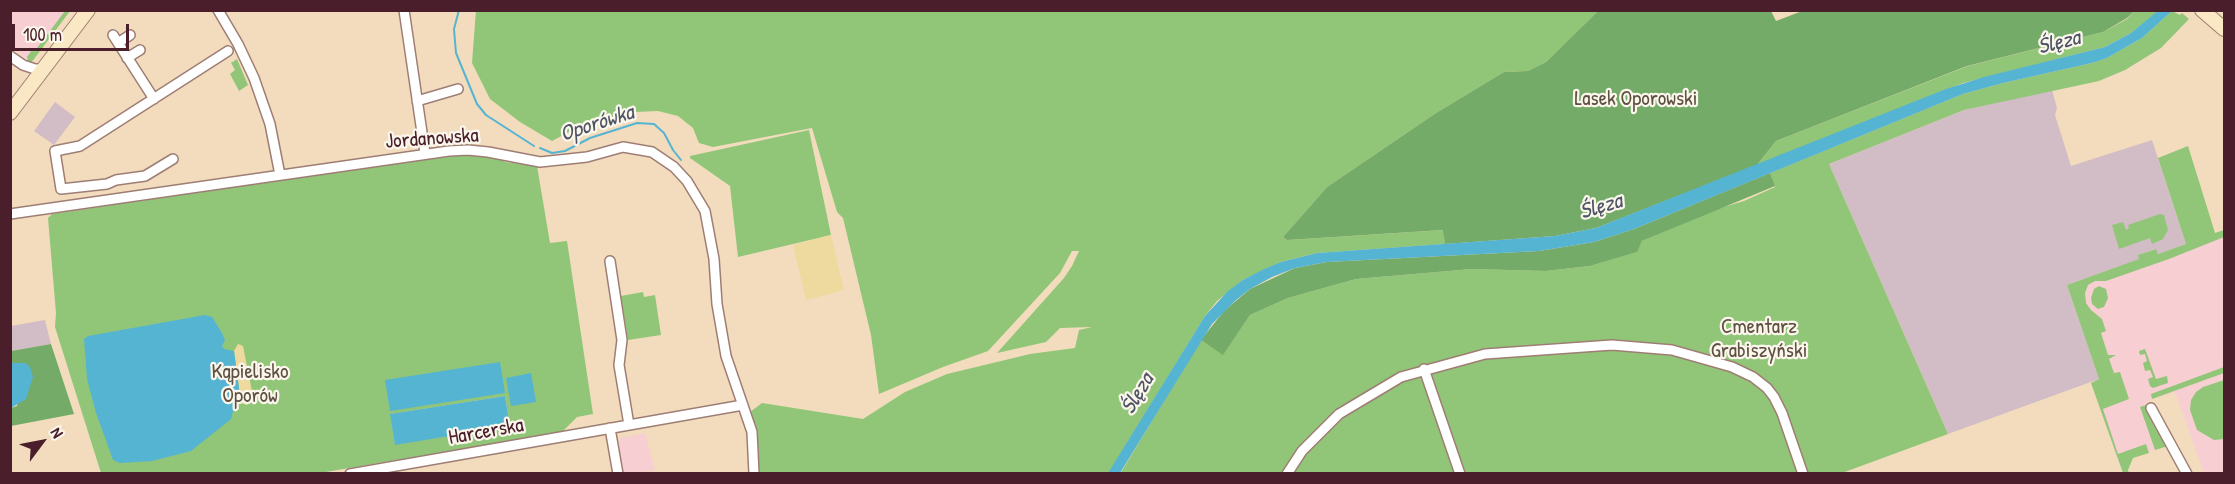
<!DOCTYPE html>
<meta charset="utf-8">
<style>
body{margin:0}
#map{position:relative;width:2235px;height:484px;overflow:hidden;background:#f2dcbd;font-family:"Patrick Hand",sans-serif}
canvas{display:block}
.frame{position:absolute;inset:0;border:12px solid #4a1f2b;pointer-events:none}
.north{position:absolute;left:12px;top:412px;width:60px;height:60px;-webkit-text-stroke:4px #fbf7ec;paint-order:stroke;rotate:58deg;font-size:16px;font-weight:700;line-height:24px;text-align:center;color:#4a1f2b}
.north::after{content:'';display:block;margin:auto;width:21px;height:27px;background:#4a1f2b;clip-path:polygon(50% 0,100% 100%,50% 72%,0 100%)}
.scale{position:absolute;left:12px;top:24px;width:117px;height:27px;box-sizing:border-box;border:3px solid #4a1f2b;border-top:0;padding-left:8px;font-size:18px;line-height:21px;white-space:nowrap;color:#4a1f2b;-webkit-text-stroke:4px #fbf7ec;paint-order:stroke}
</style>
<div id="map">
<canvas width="2235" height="484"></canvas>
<div class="frame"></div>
<div class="north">N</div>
<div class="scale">100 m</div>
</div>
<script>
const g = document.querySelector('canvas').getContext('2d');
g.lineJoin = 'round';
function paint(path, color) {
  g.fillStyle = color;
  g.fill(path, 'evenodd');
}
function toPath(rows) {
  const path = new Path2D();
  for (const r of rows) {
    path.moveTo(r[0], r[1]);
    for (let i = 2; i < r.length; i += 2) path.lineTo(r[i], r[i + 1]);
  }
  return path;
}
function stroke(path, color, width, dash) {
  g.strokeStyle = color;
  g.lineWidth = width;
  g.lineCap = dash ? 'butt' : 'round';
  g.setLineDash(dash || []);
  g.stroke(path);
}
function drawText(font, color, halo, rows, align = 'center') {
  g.font = font + ' "Patrick Hand",sans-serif';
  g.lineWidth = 4.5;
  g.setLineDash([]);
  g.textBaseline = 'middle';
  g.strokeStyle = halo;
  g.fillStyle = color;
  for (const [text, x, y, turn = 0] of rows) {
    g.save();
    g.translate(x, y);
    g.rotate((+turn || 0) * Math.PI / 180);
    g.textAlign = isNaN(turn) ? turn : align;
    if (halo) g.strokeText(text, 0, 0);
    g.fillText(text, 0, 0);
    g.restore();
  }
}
paint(toPath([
 [10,11,70,11,34,58,26,59,11,47],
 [2224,230,2224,473,2204,473,2175,392,2147,401,2146,405,2140,407,2155,450,2119,463,2091,383,2098,380,2067,285],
 [645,433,655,471,624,473,618,444,620,438]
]), '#f7cfd2');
paint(toPath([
 [2052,90,2057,108,2055,115,2071,166,2152,140,2186,244,2158,254,2155,249,2139,255,2140,259,2067,285,2099,379,1948,434,1829,164,1964,110],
 [55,102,75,117,54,145,34,131],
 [45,320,51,344,11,351,11,326]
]), '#d2bdc6');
paint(toPath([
 [476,10,1598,11,1546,62,1528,71,1504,72,1436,113,1327,187,1283,237,1287,240,1444,230,1445,244,1317,253,1281,262,1243,280,1217,301,1205,316,1108,474,758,473,757,442,750,412,762,403,863,419,905,392,947,374,1030,354,1075,348,1079,330,1092,327,1060,328,1046,342,997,353,1064,278,1072,266,1079,251,1072,251,1060,273,988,351,943,367,879,394,871,335,843,218,837,212,812,128,713,147,699,143,693,128,678,116,658,111,635,112,580,126,552,141,520,122,490,99,472,63],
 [65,11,70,11,31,63,28,61,27,57,32,50,34,52],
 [2134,11,2159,11,2131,33,2105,47,1963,83,1757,165,1776,141,1968,66,2103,32,2127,19],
 [2172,11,2180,15,2182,13,2189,19,2161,48,2125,70,2099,81,1964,110,1829,164,1948,434,1842,473,1120,474,1201,340,1223,354,1250,315,1288,298,1356,279,1472,269,1546,271,1590,266,1636,252,1642,241,1717,209,1744,201,1775,187,1770,173,1963,94,2003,83,2092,63,2107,58,2142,38],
 [237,59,248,85,239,91,230,74,235,70,231,63],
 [809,130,831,235,738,257,730,186,690,158,690,156],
 [2188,146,2215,233,2224,230,2224,237,2169,259,2106,281,2095,281,2088,285,2085,293,2086,303,2091,310,2102,319,2106,331,2101,333,2108,355,2116,355,2109,359,2114,373,2120,372,2129,399,2103,409,2118,454,2146,444,2149,453,2133,458,2128,470,2129,473,2123,473,2091,383,2099,379,2067,285,2139,259,2138,255,2156,249,2158,254,2186,244,2158,158],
 [465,153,500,157,505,162,537,166,550,243,567,241,593,414,577,417,562,432,320,473,101,473,55,327,56,313,48,218,52,214],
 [505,396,510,426,395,444,391,414],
 [2160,214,2164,215,2168,230,2163,239,2152,244,2150,238,2119,249,2112,225,2123,222,2126,230,2129,228,2128,225],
 [2099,286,2106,289,2108,298,2104,307,2098,309,2092,304,2091,298,2094,289],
 [643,292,644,297,655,295,661,335,628,340,621,296],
 [2145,349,2156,379,2167,376,2168,383,2153,388,2150,386,2148,379,2153,377,2150,370,2145,371,2143,363,2147,361,2145,354,2140,355,2139,351],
 [2224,367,2224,373,2152,399,2151,394],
 [2224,380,2224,439,2214,440,2197,430,2190,410,2191,400,2196,392,2203,387],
 [2146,405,2156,425,2168,446,2155,450,2140,407]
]), '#91c678');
paint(toPath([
 [1805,10,2134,11,2127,18,2103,32,1967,66,1776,141,1757,165,1596,228,1555,236,1445,244,1443,230,1287,240,1283,237,1327,187,1436,113,1504,72,1528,71,1546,62,1598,11,1771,11,1776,21],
 [1770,173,1775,186,1642,241,1637,252,1590,266,1546,271,1472,269,1356,279,1288,298,1250,315,1223,355,1201,340,1224,311,1250,289,1295,268,1327,262,1539,251,1594,242,1634,229],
 [51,344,74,414,11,426,11,408,17,406,25,363,11,363,11,351]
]), '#74ab68');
paint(toPath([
 [831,235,844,290,806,300,793,245],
 [238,344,243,346,253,396,247,405,241,403,234,351]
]), '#eeda9e');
paint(toPath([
 [2159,10,2172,11,2142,38,2107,58,2092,63,2003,83,1963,94,1634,229,1594,242,1539,251,1327,262,1295,268,1272,277,1250,289,1236,300,1212,324,1120,473,1108,473,1205,316,1228,291,1243,280,1262,270,1281,262,1317,253,1555,236,1596,228,1946,89,1984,77,2105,47,2131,33],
 [205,315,212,317,222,333,225,340,222,346,224,349,234,351,241,403,235,404,231,419,191,451,152,461,120,463,113,460,96,413,87,379,84,339,88,336],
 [500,362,505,393,390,411,385,380],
 [11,363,25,363,30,367,33,377,26,399,11,408],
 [531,373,536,402,511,406,506,378],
 [505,396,510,426,395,445,390,414]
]), '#54b4d2');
stroke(toPath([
 [459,10,454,29,456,53,477,104,486,115,534,146],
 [540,148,552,153,565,151,590,138,637,123,654,124,664,133,673,150,681,160]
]), '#54b4d2', 2);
const street = toPath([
 [218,10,238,44,254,78,270,124,280,175],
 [404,10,425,153],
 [113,35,154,99],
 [118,43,130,35],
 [10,56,23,65,35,69,44,69],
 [127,58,140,50],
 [417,101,458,89],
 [173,159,145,176,116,180,107,184,61,189,55,151,80,146,228,51],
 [10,214,449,151,468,150,488,152,540,162,587,157,623,147,652,152,674,167,687,181,705,211,714,259,717,304,726,356,752,432,754,474],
 [610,261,622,340,619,365,629,425],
 [1424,369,1460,474],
 [2151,408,2187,474],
 [610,428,618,474],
 [350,474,743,405],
 [1287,474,1302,451,1339,414,1401,377,1485,354,1612,345,1672,350,1732,367,1753,377,1767,388,1774,397,1782,413,1803,474]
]);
const secondary = toPath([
 [2202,10,2224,29],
 [10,113,88,10]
]);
stroke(street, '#9e7e74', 12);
stroke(secondary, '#9e7e74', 16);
stroke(street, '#fff', 9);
stroke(secondary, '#fae7c3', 14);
drawText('21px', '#5f5142', '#fbf7ec', [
 ["Lasek Oporowski",1636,99],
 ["Cmentarz",1759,327],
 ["Grabiszyński",1759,351],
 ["Kąpielisko",250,372],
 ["Oporów",250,396]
]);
drawText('21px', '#4a1f2b', '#fbf7ec', [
 ["Jordanowska",432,139,-4],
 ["Harcerska",486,432,-10]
]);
drawText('italic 22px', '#4e5365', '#fbf7ec', [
 ["Ślęza",2059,43,-14],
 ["Oporówka",597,124,-18],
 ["Ślęza",1601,207,-17],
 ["Ślęza",1138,394,-59]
]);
</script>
